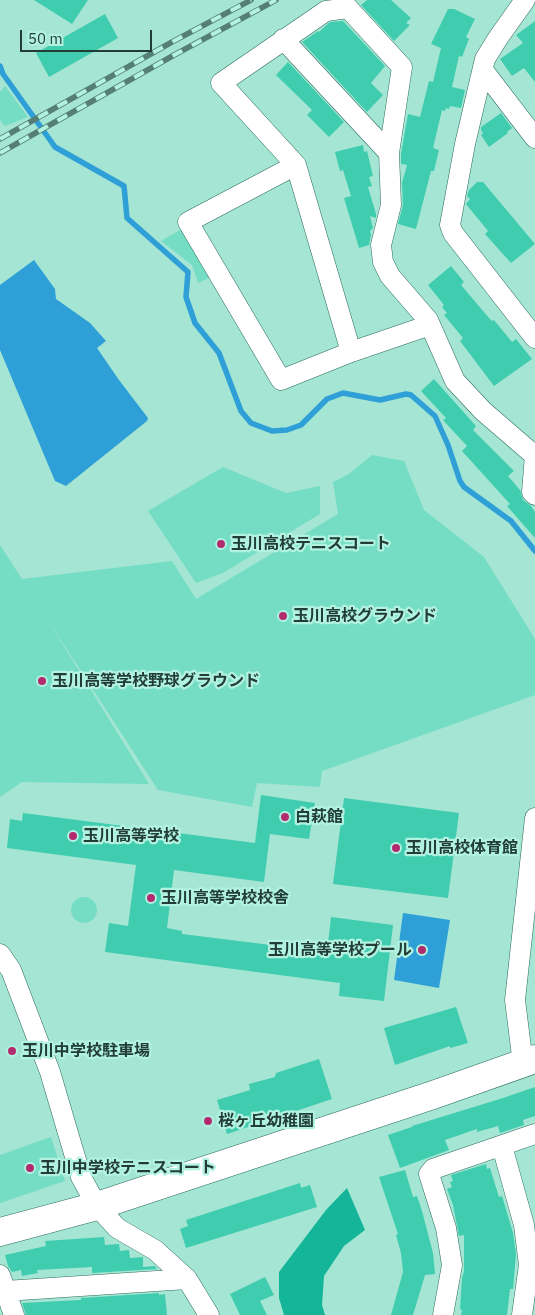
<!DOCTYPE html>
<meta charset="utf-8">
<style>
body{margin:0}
#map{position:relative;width:535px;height:1315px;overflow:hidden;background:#a4e5d3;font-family:"IBM Plex Sans",sans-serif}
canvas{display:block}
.scale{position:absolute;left:20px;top:30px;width:132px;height:22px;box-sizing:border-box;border:2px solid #223d36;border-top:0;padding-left:6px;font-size:15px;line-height:18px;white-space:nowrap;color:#223d36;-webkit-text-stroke:4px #b1f2e0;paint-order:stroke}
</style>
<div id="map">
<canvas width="535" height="1315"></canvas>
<div class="scale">50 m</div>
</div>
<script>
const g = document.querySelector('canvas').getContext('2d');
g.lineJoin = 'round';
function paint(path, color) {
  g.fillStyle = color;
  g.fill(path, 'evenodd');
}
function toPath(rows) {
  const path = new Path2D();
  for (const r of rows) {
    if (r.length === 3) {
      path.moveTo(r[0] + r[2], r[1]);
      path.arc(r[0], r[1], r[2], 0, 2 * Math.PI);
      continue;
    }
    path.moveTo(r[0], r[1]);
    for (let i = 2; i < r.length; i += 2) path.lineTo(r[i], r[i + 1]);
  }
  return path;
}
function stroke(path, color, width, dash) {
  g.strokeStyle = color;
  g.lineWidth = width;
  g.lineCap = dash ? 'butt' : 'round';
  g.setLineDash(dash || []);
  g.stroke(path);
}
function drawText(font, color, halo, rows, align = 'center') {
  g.font = font + ' "IBM Plex Sans","Noto Sans JP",sans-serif';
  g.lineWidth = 4.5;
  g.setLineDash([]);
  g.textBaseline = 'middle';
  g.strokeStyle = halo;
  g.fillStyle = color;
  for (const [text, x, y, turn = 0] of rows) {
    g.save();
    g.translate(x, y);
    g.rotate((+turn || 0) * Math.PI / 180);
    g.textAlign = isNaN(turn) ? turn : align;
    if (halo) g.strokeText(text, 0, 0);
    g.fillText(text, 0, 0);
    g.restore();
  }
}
paint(toPath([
 [5,86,28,117,5,126,0,120,0,92],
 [182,229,213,276,198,283,192,265,161,241],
 [372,455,404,461,424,510,484,557,535,639,535,695,322,771,320,787,257,783,252,807,158,790,44,614,149,784,22,782,0,797,0,545,22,579,172,561,196,599,338,514,333,482,349,474],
 [223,467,286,493,320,486,320,514,223,573,196,583,148,511],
 [84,910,13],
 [51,1137,65,1181,0,1203,0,1155]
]), '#74ddc3');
paint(toPath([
 [347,1188,365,1230,344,1246,324,1276,322,1305,325,1315,284,1315,279,1298,279,1272,326,1210]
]), '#14b598');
paint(toPath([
 [34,260,55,289,56,299,90,323,106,341,97,348,119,380,148,418,147,421,66,486,55,481,0,350,0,285],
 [403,913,450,920,439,988,394,980]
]), '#2f9fd7');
stroke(toPath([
 [0,66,3,74,55,147,124,186,127,218,188,272,186,297,195,323,219,353,241,411,251,423,272,431,287,430,301,425,327,399,343,393,380,400,406,394,411,395,435,416,448,445,460,481,464,487,511,521,535,551]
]), '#2f9fd7', 5.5);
paint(toPath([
 [34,0,88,0,72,24],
 [367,0,391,0,411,18,406,23,410,25,394,41,361,5],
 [448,9,454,9,475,19,466,37,469,39,462,57,459,56,452,87,465,90,461,108,450,106,449,109,446,108,445,111,442,110,433,148,439,150,434,171,431,171,416,229,398,224,403,205,402,183,407,165,401,164,401,154,408,114,420,117,429,81,433,82,441,48,431,44],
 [105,14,118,38,49,77,36,53],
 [343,21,385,66,371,83,383,95,367,112,302,42,318,31,319,32,330,22],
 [535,21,535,82,524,68,512,76,500,59,523,43,516,35],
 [288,62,344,122,329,137,307,115,312,110,276,75],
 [501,113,512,128,507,132,508,133,489,147,481,135,483,133,481,130,481,127],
 [363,145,364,152,367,151,373,176,369,177,372,186,368,187,376,214,376,218,370,216,373,228,370,231,371,235,369,245,359,248,344,198,351,196,343,170,340,171,335,152],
 [477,182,483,182,535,244,511,263,485,234,488,231,466,204,470,199,467,196,469,190],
 [451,266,464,282,461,285,489,318,492,321,494,320,512,342,516,339,532,359,494,386,460,341,463,338,444,315,447,313,442,307,444,305,428,285],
 [434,379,476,426,473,430,514,471,508,476,520,490,523,500,531,506,535,512,535,538,507,506,510,504,462,451,467,446,443,420,446,418,421,391],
 [261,795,315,803,309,839,270,834,264,882,174,870,167,928,182,931,182,934,327,952,331,917,393,925,384,1001,339,996,340,983,105,952,109,923,128,926,136,865,7,848,10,819,22,821,23,813,255,843],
 [344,798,459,813,448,898,333,884],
 [456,1007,468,1043,450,1048,450,1046,395,1065,384,1028],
 [319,1059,332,1099,227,1134,217,1100,250,1090,249,1084,275,1077,276,1073],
 [535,1087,535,1116,523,1120,524,1125,500,1133,498,1126,477,1132,477,1129,445,1140,449,1150,400,1168,388,1135,412,1127,412,1126,503,1098],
 [486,1164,487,1169,490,1168,499,1197,502,1196,513,1233,516,1254,513,1289,510,1289,507,1315,461,1315,462,1310,460,1309,462,1278,464,1271,464,1235,459,1236,453,1205,447,1189,452,1187,450,1182,453,1181,451,1175],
 [405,1170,413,1197,417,1196,422,1211,433,1253,435,1274,425,1275,413,1315,391,1315,403,1272,401,1253,396,1235,398,1234,379,1177],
 [300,1183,301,1188,310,1185,317,1207,186,1248,180,1229,188,1226,186,1220],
 [104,1237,105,1245,119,1244,120,1251,129,1250,130,1258,143,1257,143,1267,155,1266,157,1269,92,1273,92,1267,37,1270,38,1273,22,1276,21,1270,12,1272,8,1266,5,1255,46,1246,45,1241],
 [265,1277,274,1295,260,1301,267,1315,240,1315,230,1294],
 [159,1293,159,1295,165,1294,167,1315,26,1315,22,1303,81,1300,81,1298]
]), '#40cdaf');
const street = toPath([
 [525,0,498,38,485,59,465,144,450,225,453,233,535,338],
 [283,39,389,153],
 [483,70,535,138],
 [296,165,221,83,326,11,348,8,402,67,389,153,391,205,381,245,383,262,390,276,428,320,455,381,483,411,534,455],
 [351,352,296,165,188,222,281,380,351,352,430,325],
 [535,455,532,492,535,495],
 [0,954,11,970,50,1072,81,1177,97,1206,117,1228,155,1250,187,1279,209,1315],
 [523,1064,515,1000,535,818],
 [502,1146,524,1225,529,1265,522,1315],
 [0,1275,14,1315],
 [5,1291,187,1279],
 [443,1315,452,1265,446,1228,429,1174,433,1169,535,1134]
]);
const secondary = toPath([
 [0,1232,97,1206,433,1095,535,1059]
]);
stroke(street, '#2c6c5d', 21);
stroke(secondary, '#2c6c5d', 29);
stroke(street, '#fff', 20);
stroke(secondary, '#fff', 28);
const rail = toPath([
 [0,139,172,42,251,0],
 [0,153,176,54,276,0]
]);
stroke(rail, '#557f74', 5.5);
stroke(rail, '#b1f2e0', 4, [11]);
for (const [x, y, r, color] of [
 [221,544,5,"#b22b6e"],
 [283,616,5,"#b22b6e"],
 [42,681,5,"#b22b6e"],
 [285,817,5,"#b22b6e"],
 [73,836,5,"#b22b6e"],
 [396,848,5,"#b22b6e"],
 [151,898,5,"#b22b6e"],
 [422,950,5,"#b22b6e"],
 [12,1051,5,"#b22b6e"],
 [208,1121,5,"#b22b6e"],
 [30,1168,5,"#b22b6e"]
]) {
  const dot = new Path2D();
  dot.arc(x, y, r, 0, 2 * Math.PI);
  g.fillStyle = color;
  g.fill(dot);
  stroke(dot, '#b1f2e0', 2);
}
drawText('bold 16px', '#223d36', '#b1f2e0', [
 ["玉川高校テニスコート",231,544],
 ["玉川高校グラウンド",293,616],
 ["玉川高等学校野球グラウンド",52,681],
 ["白萩館",295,817],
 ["玉川高等学校",83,836],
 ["玉川高校体育館",406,848],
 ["玉川高等学校校舎",161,898],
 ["玉川高等学校プール",412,950,"right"],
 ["玉川中学校駐車場",22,1051],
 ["桜ヶ丘幼稚園",218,1121],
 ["玉川中学校テニスコート",40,1168]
], 'left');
</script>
